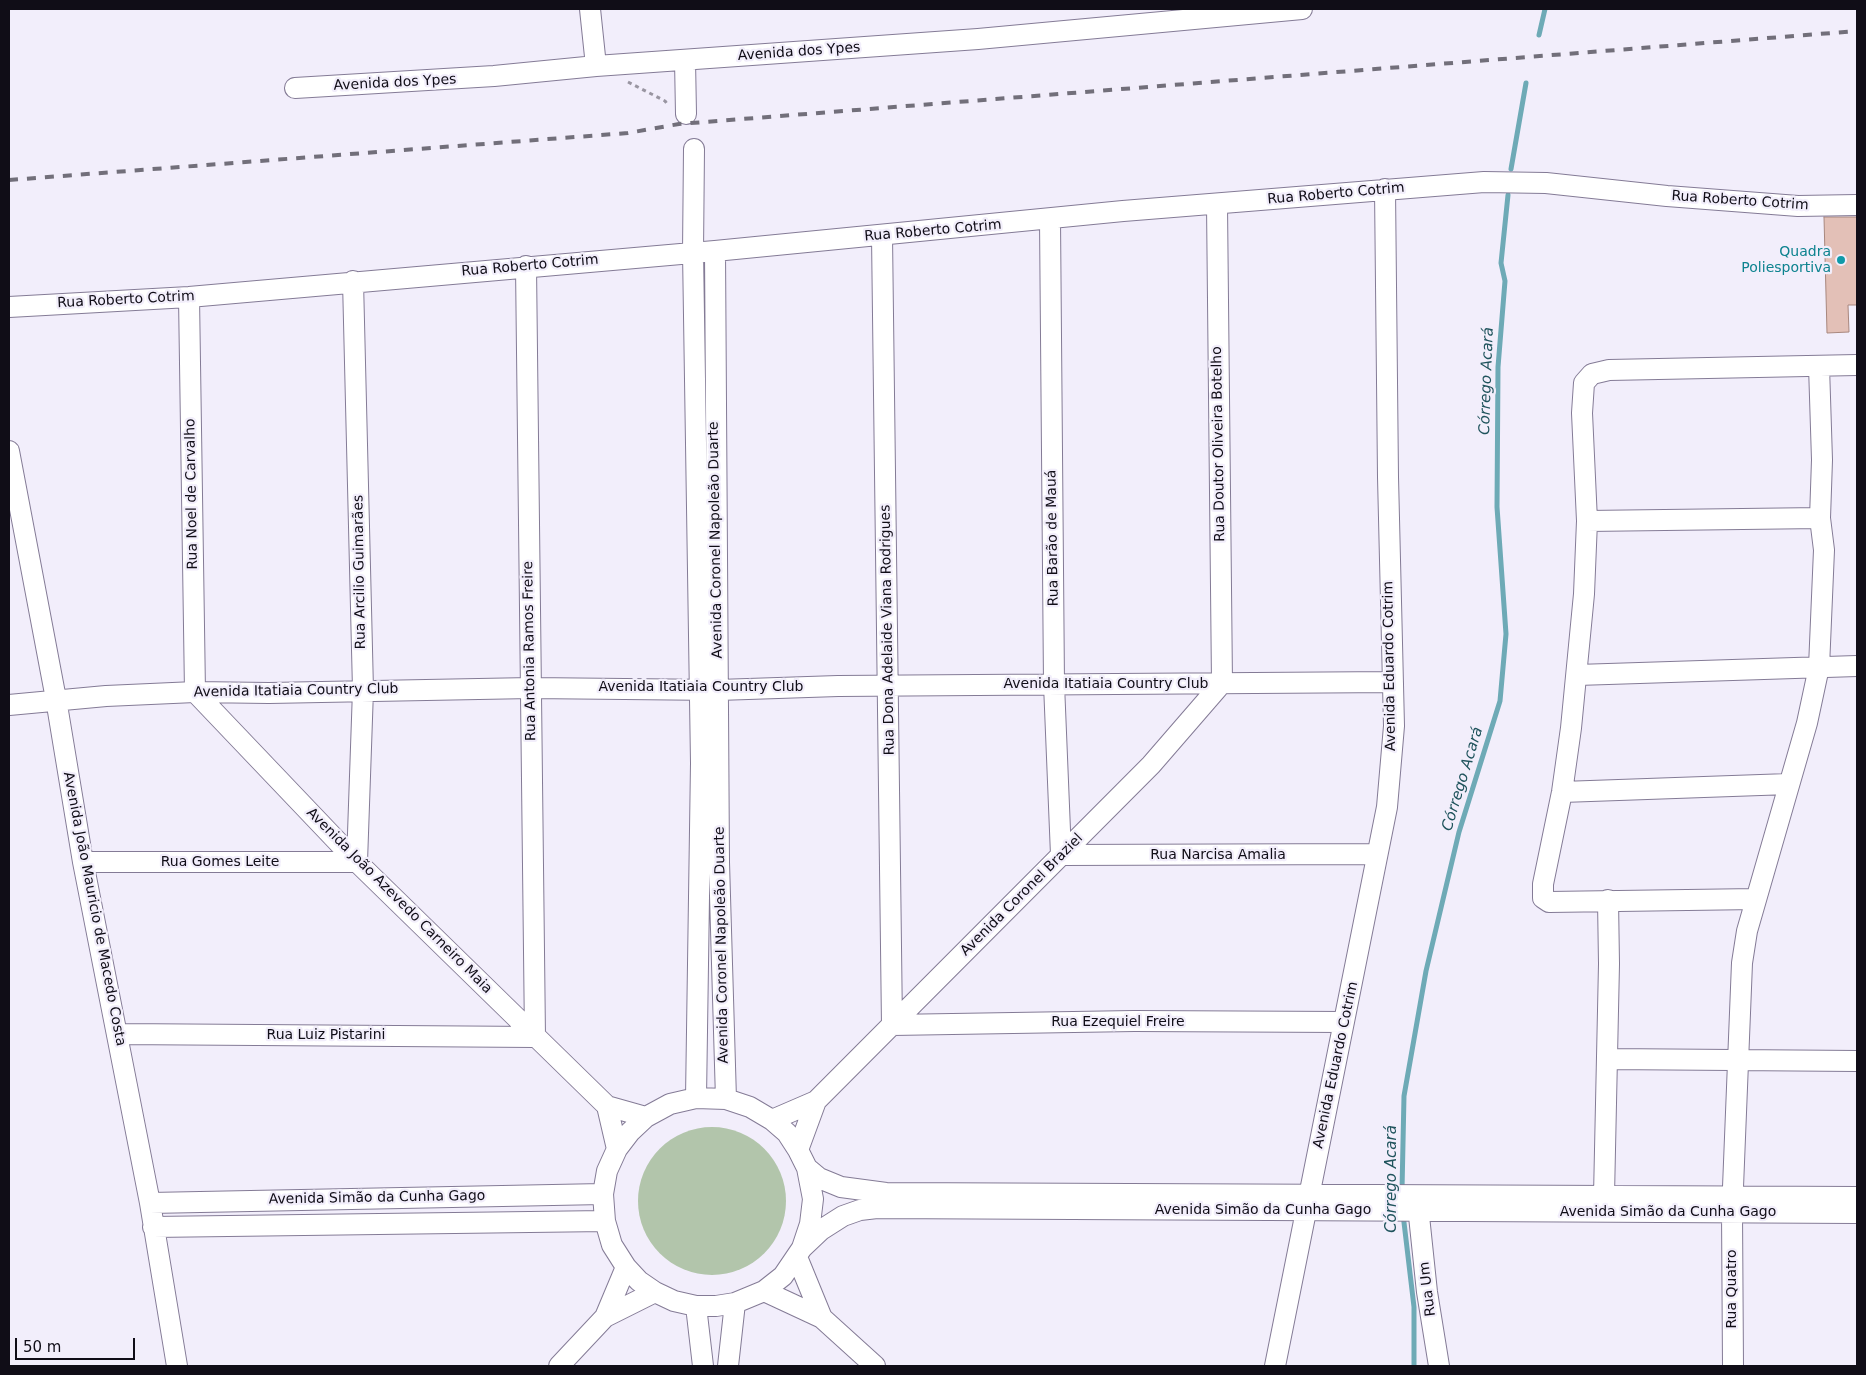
<!DOCTYPE html>
<meta charset="utf-8">
<style>
body{margin:0}
#map{position:relative;width:1866px;height:1375px;overflow:hidden;background:#f2eefb;font-family:"DejaVu Sans",sans-serif}
canvas{display:block}
.frame{position:absolute;inset:0;border:10px solid #100d17;pointer-events:none}
.scale{position:absolute;left:15px;top:1338px;width:120px;height:22px;box-sizing:border-box;border:2px solid #100d17;border-top:0;padding-left:6px;font-size:15px;line-height:18px;white-space:nowrap;color:#100d17;-webkit-text-stroke:4px #f2eefb;paint-order:stroke}
</style>
<div id="map">
<canvas width="1866" height="1375"></canvas>
<div class="frame"></div>
<div class="scale">50 m</div>
</div>
<script>
const g = document.querySelector('canvas').getContext('2d');
g.lineJoin = 'round';
function paint(path, color) {
  g.fillStyle = color;
  g.fill(path, 'evenodd');
}
function toPath(rows) {
  const path = new Path2D();
  for (const r of rows) {
    if (r.length === 3) {
      path.moveTo(r[0] + r[2], r[1]);
      path.arc(r[0], r[1], r[2], 0, 2 * Math.PI);
      continue;
    }
    path.moveTo(r[0], r[1]);
    for (let i = 2; i < r.length; i += 2) path.lineTo(r[i], r[i + 1]);
  }
  return path;
}
function stroke(path, color, width, dash) {
  g.strokeStyle = color;
  g.lineWidth = width;
  g.lineCap = dash ? 'butt' : 'round';
  g.setLineDash(dash || []);
  g.stroke(path);
}
function drawText(font, color, halo, rows, align = 'center') {
  g.font = font + ' "DejaVu Sans",sans-serif';
  g.lineWidth = 4.5;
  g.setLineDash([]);
  g.textBaseline = 'middle';
  g.strokeStyle = halo;
  g.fillStyle = color;
  for (const [text, x, y, turn = 0] of rows) {
    g.save();
    g.translate(x, y);
    g.rotate((+turn || 0) * Math.PI / 180);
    g.textAlign = isNaN(turn) ? turn : align;
    if (halo) g.strokeText(text, 0, 0);
    g.fillText(text, 0, 0);
    g.restore();
  }
}
paint(toPath([
 [712,1201,74]
]), '#b2c5ab');
stroke(toPath([
 [1539,35,1545,9],
 [1511,169,1526,83],
 [1402,1190,1404,1096,1426,971,1459,832,1500,701,1506,634,1497,507,1498,367,1505,281,1501,263,1508,195],
 [1403,1214,1414,1307,1414,1366]
]), '#6eaab6', 5);
const building = toPath([
 [1824,217,1857,217,1857,305,1848,305,1849,332,1827,333,1824,217]
]);
paint(building, '#e3c0b7');
stroke(building, '#a8877e', 1);
const minor = toPath([
 [590,9,596,66],
 [685,60,686,114],
 [295,88,494,76,596,66,978,39,1302,9],
 [694,149,693,252,701,763,696,1098],
 [1050,220,1054,684,1061,855,1376,854],
 [882,236,892,1025,1134,1021,1344,1022],
 [715,251,719,862,726,1099],
 [189,297,195,692,357,862,607,1106,646,1117],
 [9,307,189,297,715,251,1123,211,1484,182,1546,183,1667,196,1798,206,1857,205],
 [9,451,56,699,83,862,150,1203,177,1366],
 [1587,521,1820,518],
 [1577,675,1857,666],
 [9,705,106,696,195,692,269,693,531,688,718,690,838,686,1393,682],
 [1562,792,1789,784],
 [83,862,357,862,363,690,353,281],
 [1756,899,1549,902,1543,898,1543,884,1562,792,1571,728,1584,594,1587,521,1582,413,1584,383,1592,374,1609,370,1857,365],
 [118,1034,535,1037,526,266],
 [1608,1059,1857,1061],
 [607,1106,617,1149],
 [772,1120,816,1101,1151,765,1222,683,1217,205],
 [798,1150,816,1101],
 [807,1168,819,1178,841,1187,886,1193,1857,1197],
 [1604,1196,1609,964,1608,900],
 [1417,1197,1427,1292,1439,1366],
 [150,1203,603,1194],
 [153,1227,605,1221],
 [802,1248,810,1224,813,1199,807,1168,798,1150,787,1133,772,1120,750,1107,726,1099,696,1098,670,1104,646,1117,630,1132,617,1149,607,1171,603,1194,605,1221,612,1245,626,1267,639,1281,655,1292,674,1301,696,1306,716,1306,735,1303,764,1291,783,1276,802,1248,821,1230,843,1216,860,1210,877,1208,1857,1213],
 [797,1257,822,1318],
 [764,1291,822,1318,875,1366],
 [696,1306,703,1366],
 [605,1317,655,1292],
 [559,1366,605,1317,626,1267],
 [728,1366,735,1303],
 [1275,1366,1387,807,1394,726,1388,477,1385,189],
 [1733,1366,1732,1212,1742,963,1747,931,1807,723,1819,667,1824,550,1820,518,1822,460,1819,366]
]);
stroke(minor, '#847b96', 22);
stroke(toPath([
 [628,82,665,101,668,105]
]), '#9995a1', 3, [4, 4]);
stroke(minor, '#fff', 20);
stroke(toPath([
 [9,180,628,133,679,124,1857,31]
]), '#726f7a', 4, [9, 9]);
for (const [x, y, r, color] of [
 [1841,260,5,"#0f9aa8"]
]) {
  const dot = new Path2D();
  dot.arc(x, y, r, 0, 2 * Math.PI);
  g.fillStyle = color;
  g.fill(dot);
  stroke(dot, '#f2eefb', 2);
}
drawText('14px', '#100d17', '#f2eefb', [
 ["Avenida dos Ypes",799,52,-4],
 ["Avenida dos Ypes",395,83,-3],
 ["Rua Roberto Cotrim",1336,194,-5],
 ["Rua Roberto Cotrim",1740,201,4],
 ["Rua Roberto Cotrim",933,231,-5],
 ["Rua Roberto Cotrim",530,266,-5],
 ["Rua Roberto Cotrim",126,300,-3],
 ["Rua Doutor Oliveira Botelho",1219,444,-91],
 ["Rua Noel de Carvalho",192,494,-91],
 ["Rua Barão de Mauá",1053,538,-91],
 ["Avenida Coronel Napoleão Duarte",716,540,-91],
 ["Rua Arcilio Guimarães",360,572,-91],
 ["Rua Dona Adelaide Viana Rodrigues",888,630,-91],
 ["Rua Antonia Ramos Freire",530,651,-91],
 ["Avenida Eduardo Cotrim",1390,666,-91],
 ["Avenida Itatiaia Country Club",1106,684],
 ["Avenida Itatiaia Country Club",701,687],
 ["Avenida Itatiaia Country Club",296,691,-1],
 ["Rua Narcisa Amalia",1218,855],
 ["Rua Gomes Leite",220,862],
 ["Avenida Coronel Braziel",1022,895,-45],
 ["Avenida João Azevedo Carneiro Maia",399,901,45],
 ["Avenida João Mauricio de Macedo Costa",94,909,79],
 ["Avenida Coronel Napoleão Duarte",722,945,-91],
 ["Rua Ezequiel Freire",1118,1022],
 ["Rua Luiz Pistarini",326,1035],
 ["Avenida Eduardo Cotrim",1336,1065,-78],
 ["Avenida Simão da Cunha Gago",377,1198,-1],
 ["Avenida Simão da Cunha Gago",1263,1210],
 ["Avenida Simão da Cunha Gago",1668,1212],
 ["Rua Um",1428,1289,-97],
 ["Rua Quatro",1732,1289,-90]
]);
drawText('14px', '#0d838f', '#f2eefb', [
 ["Quadra",1831,252],
 ["Poliesportiva",1831,268]
], 'right');
drawText('italic 15px', '#1f535c', '#f2eefb', [
 ["Córrego Acará",1487,381,-88],
 ["Córrego Acará",1463,779,-73],
 ["Córrego Acará",1392,1179,-90]
]);
</script>
